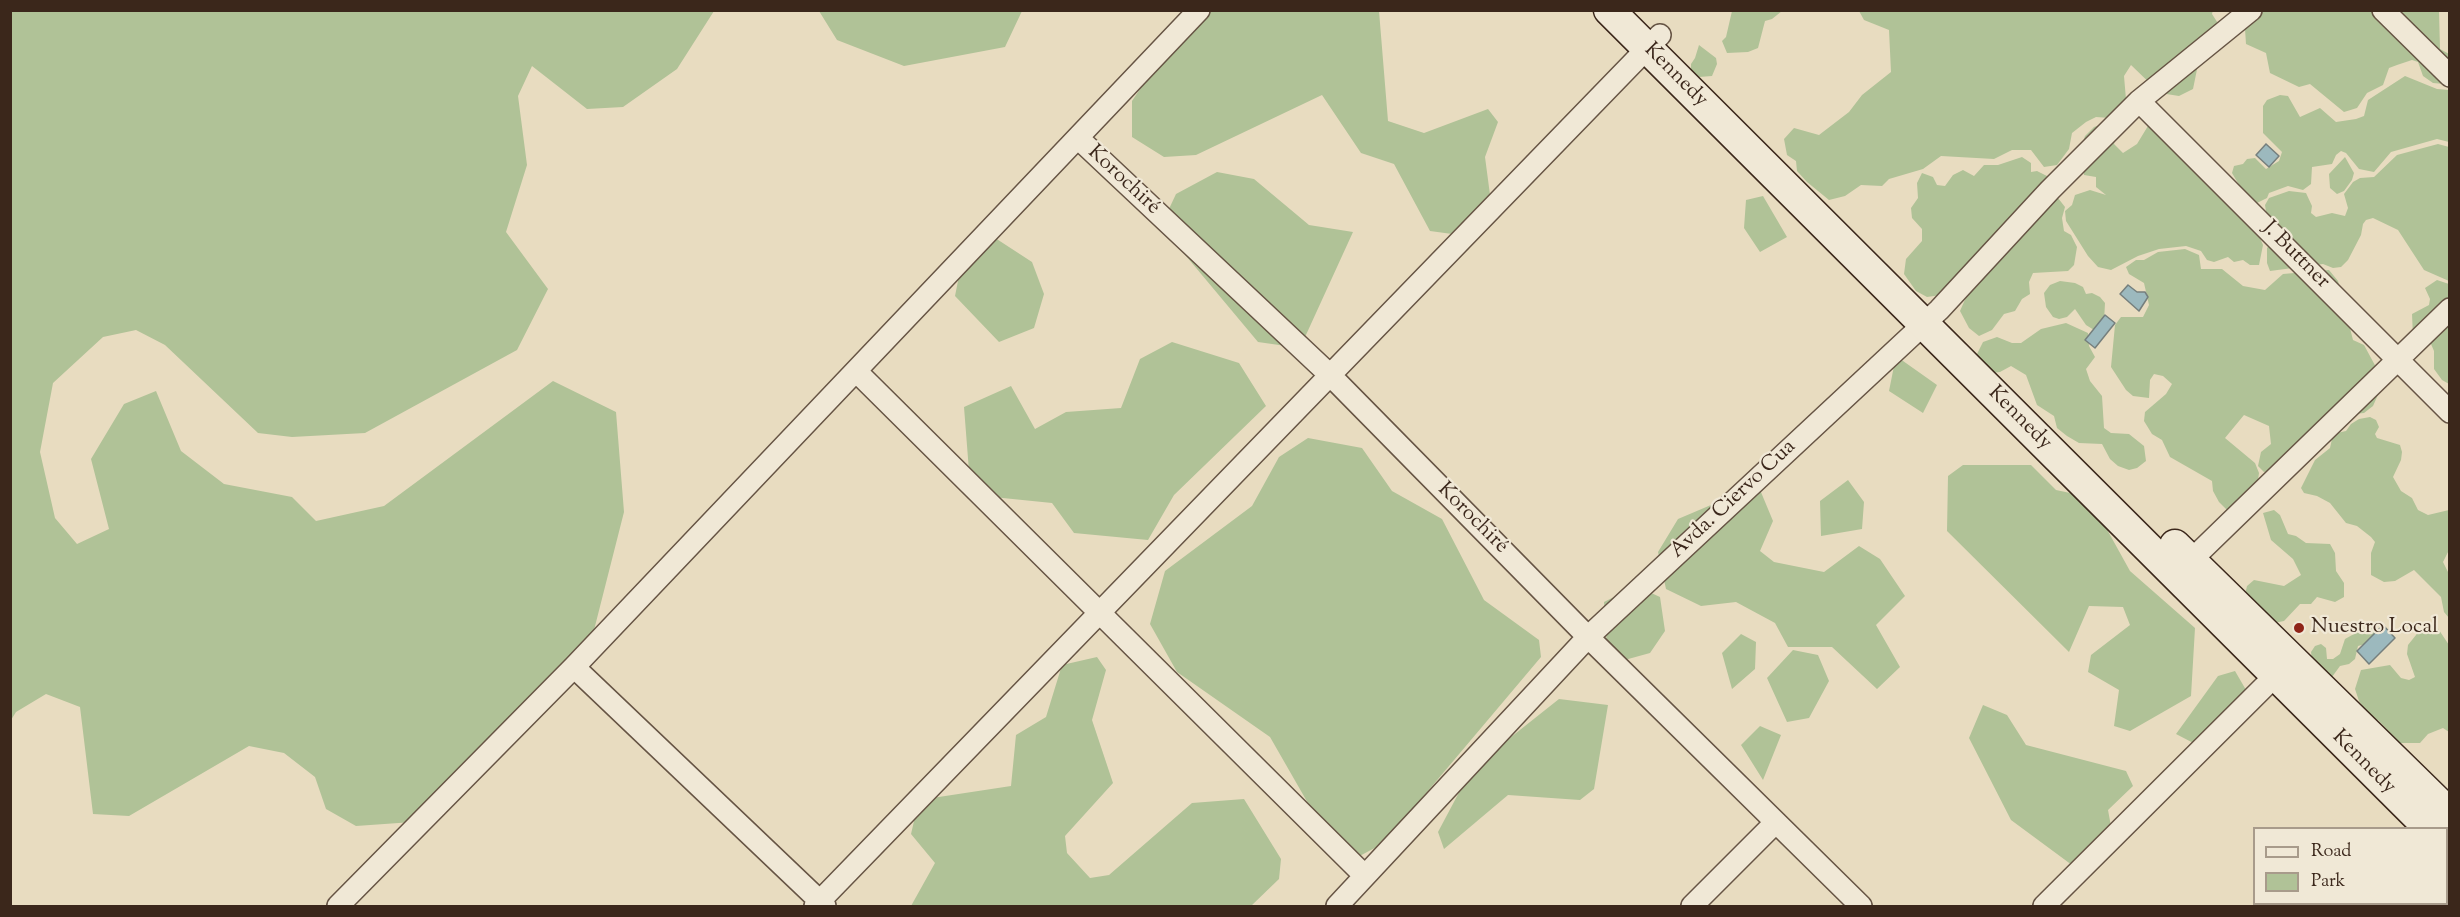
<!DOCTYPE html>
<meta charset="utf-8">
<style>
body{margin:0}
#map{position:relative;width:2460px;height:917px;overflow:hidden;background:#e8dcc0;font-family:"Sorts Mill Goudy",serif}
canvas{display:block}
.frame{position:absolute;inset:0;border:12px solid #3b271b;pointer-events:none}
.legend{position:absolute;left:2253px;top:827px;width:195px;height:78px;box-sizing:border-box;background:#f0e8d6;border:2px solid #a89b8b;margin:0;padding:8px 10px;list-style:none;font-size:18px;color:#3b271b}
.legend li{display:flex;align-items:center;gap:12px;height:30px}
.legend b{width:30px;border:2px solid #a89b8b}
</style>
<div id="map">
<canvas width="2460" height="917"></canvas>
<div class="frame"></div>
<ul class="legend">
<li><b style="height:8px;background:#f0e8d6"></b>Road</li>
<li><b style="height:16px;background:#b0c297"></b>Park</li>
</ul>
</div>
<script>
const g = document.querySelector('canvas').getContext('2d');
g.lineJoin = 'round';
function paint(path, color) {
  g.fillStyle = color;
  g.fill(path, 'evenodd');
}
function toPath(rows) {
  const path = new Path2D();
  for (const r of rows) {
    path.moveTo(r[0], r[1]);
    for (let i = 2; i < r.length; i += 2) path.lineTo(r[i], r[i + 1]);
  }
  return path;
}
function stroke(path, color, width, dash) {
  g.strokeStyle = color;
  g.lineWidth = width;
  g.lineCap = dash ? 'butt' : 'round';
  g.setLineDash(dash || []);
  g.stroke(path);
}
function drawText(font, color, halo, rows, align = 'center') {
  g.font = font + ' "Sorts Mill Goudy",serif';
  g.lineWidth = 4.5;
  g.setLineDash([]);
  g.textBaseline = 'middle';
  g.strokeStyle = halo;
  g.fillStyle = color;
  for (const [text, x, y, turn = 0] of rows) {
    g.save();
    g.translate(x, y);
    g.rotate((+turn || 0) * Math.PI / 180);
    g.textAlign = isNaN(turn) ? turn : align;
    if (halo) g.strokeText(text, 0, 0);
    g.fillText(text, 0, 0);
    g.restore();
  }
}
paint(toPath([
 [2213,10,2212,14,2221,28,2202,45,2193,89,2179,96,2160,93,2131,65,2124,76,2127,111,2110,118,2096,117,2086,122,2072,133,2069,149,2057,165,2044,167,2031,150,2012,150,1994,159,1941,156,1923,169,1889,179,1882,186,1861,185,1845,196,1829,200,1807,182,1797,171,1796,161,1787,155,1784,139,1794,128,1819,135,1849,112,1862,95,1891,72,1889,30,1864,20,1859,11],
 [11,11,714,11,677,69,623,107,587,109,532,66,518,96,527,165,506,232,548,289,517,350,365,433,292,437,258,433,165,345,136,330,103,337,53,383,40,452,55,518,77,544,109,529,91,459,124,404,156,391,181,451,224,484,292,497,316,521,384,506,553,381,616,412,624,512,592,638,483,775,427,821,356,826,326,809,315,777,284,753,249,746,129,816,93,814,80,707,46,694,16,712,11,720],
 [819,11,1022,11,1005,47,904,66,837,40],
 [1207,11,1379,11,1388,121,1424,133,1488,109,1498,122,1485,157,1492,210,1467,236,1430,231,1394,164,1361,153,1322,95,1196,155,1164,157,1132,137,1132,101,1152,71],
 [1732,11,1732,10,1782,11,1772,19,1765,21,1758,48,1748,52,1727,53,1722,41,1726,37],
 [2247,11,2439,11,2440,49,2449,54,2449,76,2444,84,2433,83,2423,76,2418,62,2412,60,2397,65,2389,68,2383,85,2367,93,2357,108,2344,112,2310,84,2299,87,2270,73,2266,53,2246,44,2245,29,2251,19],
 [1699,45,1716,58,1717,64,1712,76,1699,77,1691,71,1691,64,1695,58],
 [2405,76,2437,89,2449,90,2449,142,2437,139,2391,152,2374,172,2359,169,2346,153,2341,151,2336,155,2332,164,2312,167,2311,184,2303,190,2288,186,2269,193,2267,198,2257,203,2248,200,2232,173,2234,166,2243,164,2247,159,2255,158,2266,169,2279,161,2282,152,2263,133,2263,106,2267,100,2280,95,2288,96,2300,117,2320,108,2336,122,2356,119,2364,116,2368,100],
 [2151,121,2205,178,2211,188,2222,191,2257,231,2263,245,2259,265,2250,265,2243,260,2234,262,2228,257,2214,262,2207,260,2201,251,2186,246,2159,249,2138,256,2111,270,2098,267,2088,256,2066,221,2065,211,2072,205,2075,195,2090,190,2106,195,2096,187,2096,177,2084,175,2081,148,2085,136,2094,127,2105,123,2118,126,2114,144,2123,153,2137,144],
 [2438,144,2449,147,2449,281,2424,270,2398,230,2373,218,2366,220,2363,224,2361,235,2348,260,2341,267,2333,268,2323,264,2270,271,2267,263,2267,248,2271,244,2265,205,2269,198,2289,191,2306,193,2312,206,2311,213,2316,217,2332,213,2345,216,2348,208,2344,194,2353,182,2360,178,2374,177,2397,155],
 [2022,157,2031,163,2031,172,2037,171,2049,177,2051,189,2065,207,2062,218,2064,231,2071,235,2077,247,2074,265,2068,271,2033,273,2029,282,2030,294,2022,299,2015,311,2004,314,1992,330,1979,336,1969,328,1960,311,1982,261,1966,265,1941,295,1927,297,1916,291,1904,274,1906,259,1922,241,1922,229,1912,218,1911,208,1918,198,1917,183,1922,173,1933,177,1937,185,1945,186,1953,175,1963,170,1974,176,1984,165,1998,165],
 [2345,157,2354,173,2352,180,2344,191,2337,194,2330,188,2329,174],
 [1217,172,1254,179,1309,225,1353,232,1300,348,1258,342,1161,226,1176,194],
 [1763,196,1787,237,1760,252,1744,228,1746,200],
 [989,234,1032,262,1044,294,1034,328,999,342,955,296,962,261],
 [2185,249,2199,255,2201,269,2222,269,2243,286,2265,290,2283,274,2329,270,2338,281,2353,340,2364,345,2377,369,2381,388,2373,406,2364,413,2345,415,2272,471,2264,472,2258,466,2261,452,2271,444,2269,426,2244,415,2225,438,2255,463,2259,473,2255,502,2259,510,2251,518,2238,521,2219,502,2213,491,2212,481,2170,457,2162,440,2152,434,2144,421,2145,412,2166,394,2172,384,2163,376,2154,374,2150,380,2149,398,2133,396,2126,390,2111,367,2115,325,2121,317,2143,317,2149,305,2144,283,2129,274,2126,267,2136,260,2144,260,2158,252],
 [2437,280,2449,284,2449,384,2442,380,2434,369,2434,351,2431,344,2421,344,2413,337,2412,314,2429,305,2430,299,2425,288],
 [2060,281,2075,283,2083,287,2086,294,2092,293,2100,297,2105,303,2104,322,2094,330,2086,325,2075,309,2067,317,2059,319,2053,317,2046,307,2044,293,2050,285],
 [2066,323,2088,333,2089,346,2095,357,2086,369,2090,381,2102,396,2104,428,2111,433,2129,434,2144,446,2146,461,2137,468,2129,470,2118,466,2110,459,2102,444,2079,443,2067,436,2057,428,2054,416,2037,405,2026,375,2011,366,2000,372,1985,374,1975,358,1983,342,1997,337,2012,343,2021,343,2041,329],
 [1172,342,1239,363,1266,406,1174,495,1148,540,1074,533,1052,503,983,496,970,484,964,407,1011,386,1035,429,1066,412,1121,408,1140,359],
 [1896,356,1937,385,1923,413,1889,391],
 [2370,417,2376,420,2379,427,2375,434,2377,438,2400,445,2402,452,2401,460,2393,477,2401,491,2412,498,2418,510,2428,515,2449,510,2449,550,2443,562,2449,574,2449,618,2444,612,2441,597,2414,570,2395,581,2384,582,2371,575,2371,553,2375,542,2371,537,2357,526,2346,523,2330,503,2317,496,2304,493,2301,488,2315,460,2330,448,2332,439,2337,433,2346,431,2351,424,2359,419],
 [1308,438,1362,448,1392,491,1442,519,1484,600,1539,640,1541,657,1384,843,1354,859,1336,852,1270,737,1177,672,1150,624,1165,571,1252,506,1279,457],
 [1963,465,2031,465,2056,490,2089,497,2130,571,2195,628,2191,696,2130,731,2114,726,2119,690,2088,672,2091,655,2130,625,2123,607,2089,606,2069,652,1947,531,1948,476],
 [1848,480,1864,502,1862,529,1821,536,1820,501],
 [1758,485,1773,521,1760,551,1774,562,1824,572,1859,546,1880,559,1905,596,1876,625,1900,667,1877,689,1832,647,1788,647,1775,623,1736,602,1701,606,1666,589,1658,552,1678,519],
 [2274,510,2280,515,2288,534,2296,536,2306,543,2330,544,2335,553,2336,571,2344,583,2344,597,2335,602,2317,597,2311,604,2300,604,2284,621,2269,624,2245,595,2247,586,2254,580,2284,586,2301,575,2293,559,2271,540,2263,513],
 [1636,586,1660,597,1665,631,1650,653,1621,661,1607,649,1604,602],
 [2435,624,2449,645,2449,732,2443,728,2428,734,2420,743,2400,743,2378,720,2371,719,2359,701,2355,689,2361,670,2390,665,2401,678,2409,680,2415,677,2407,654,2408,645,2424,625],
 [2370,625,2374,628,2375,637,2369,643,2358,646,2355,659,2349,664,2340,666,2332,677,2324,682,2312,660,2311,652,2315,646,2321,644,2326,648,2327,659,2333,659,2340,654,2345,639],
 [1741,634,1756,642,1755,669,1732,689,1722,653],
 [1793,650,1818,655,1829,681,1809,718,1787,722,1767,678],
 [1097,657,1106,670,1092,720,1113,783,1065,836,1067,853,1090,878,1109,875,1192,803,1244,799,1281,859,1279,879,1251,906,911,906,935,863,911,834,919,800,1011,786,1016,735,1046,717,1062,665],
 [2235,671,2253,702,2234,732,2203,748,2176,734,2218,676],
 [1559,699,1608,705,1594,789,1580,800,1508,795,1444,849,1438,832,1472,768],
 [1983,705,2007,715,2026,745,2126,771,2133,786,2108,810,2115,848,2076,868,2011,820,1969,738],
 [1760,726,1781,735,1763,780,1741,745]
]), '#b0c297');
const water = toPath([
 [2266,144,2279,156,2269,167,2256,155,2266,144],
 [2128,285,2137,292,2145,292,2148,297,2139,311,2120,294,2128,285],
 [2105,315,2115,323,2095,348,2085,340,2105,315],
 [2383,625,2395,638,2369,664,2357,651,2383,625]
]);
paint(water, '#9cb9be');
stroke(water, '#757f7d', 1.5);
const minor = toPath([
 [2383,10,2450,76],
 [2139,101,2450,412],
 [1078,138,1331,376,1588,637,1861,906],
 [856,371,1365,876],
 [2182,569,2450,309],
 [574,667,825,906],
 [2446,880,2450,877],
 [338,906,574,667,1199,10],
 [815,906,1660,35],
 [1337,906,1588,637,1939,310,2050,190,2139,101,2251,10],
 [1692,906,1775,823],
 [2044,906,2286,665],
 [2421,906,2424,904]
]);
const secondary = toPath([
 [1609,10,2429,828],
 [2175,545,2450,814],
 [2446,846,2450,849]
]);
stroke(minor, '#665444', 24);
stroke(secondary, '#3b271b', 33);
stroke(minor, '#f0e8d6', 21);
stroke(secondary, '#f0e8d6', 30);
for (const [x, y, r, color] of [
 [2299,628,6,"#8f2418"]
]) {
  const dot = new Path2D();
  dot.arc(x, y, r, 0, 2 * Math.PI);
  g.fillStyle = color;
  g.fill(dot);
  stroke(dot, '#f0e8d6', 2);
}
drawText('21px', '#3b271b', '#f0e8d6', [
 ["Kennedy",1675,76,45],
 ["Korochiré",1123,181,43],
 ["J. Buttner",2295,256,45],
 ["Kennedy",2019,419,45],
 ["Avda. Ciervo Cua",1734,500,-43],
 ["Korochiré",1472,519,45],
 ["Kennedy",2363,763,45]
]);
drawText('21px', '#3b271b', '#f0e8d6', [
 ["Nuestro Local",2311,628]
], 'left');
</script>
